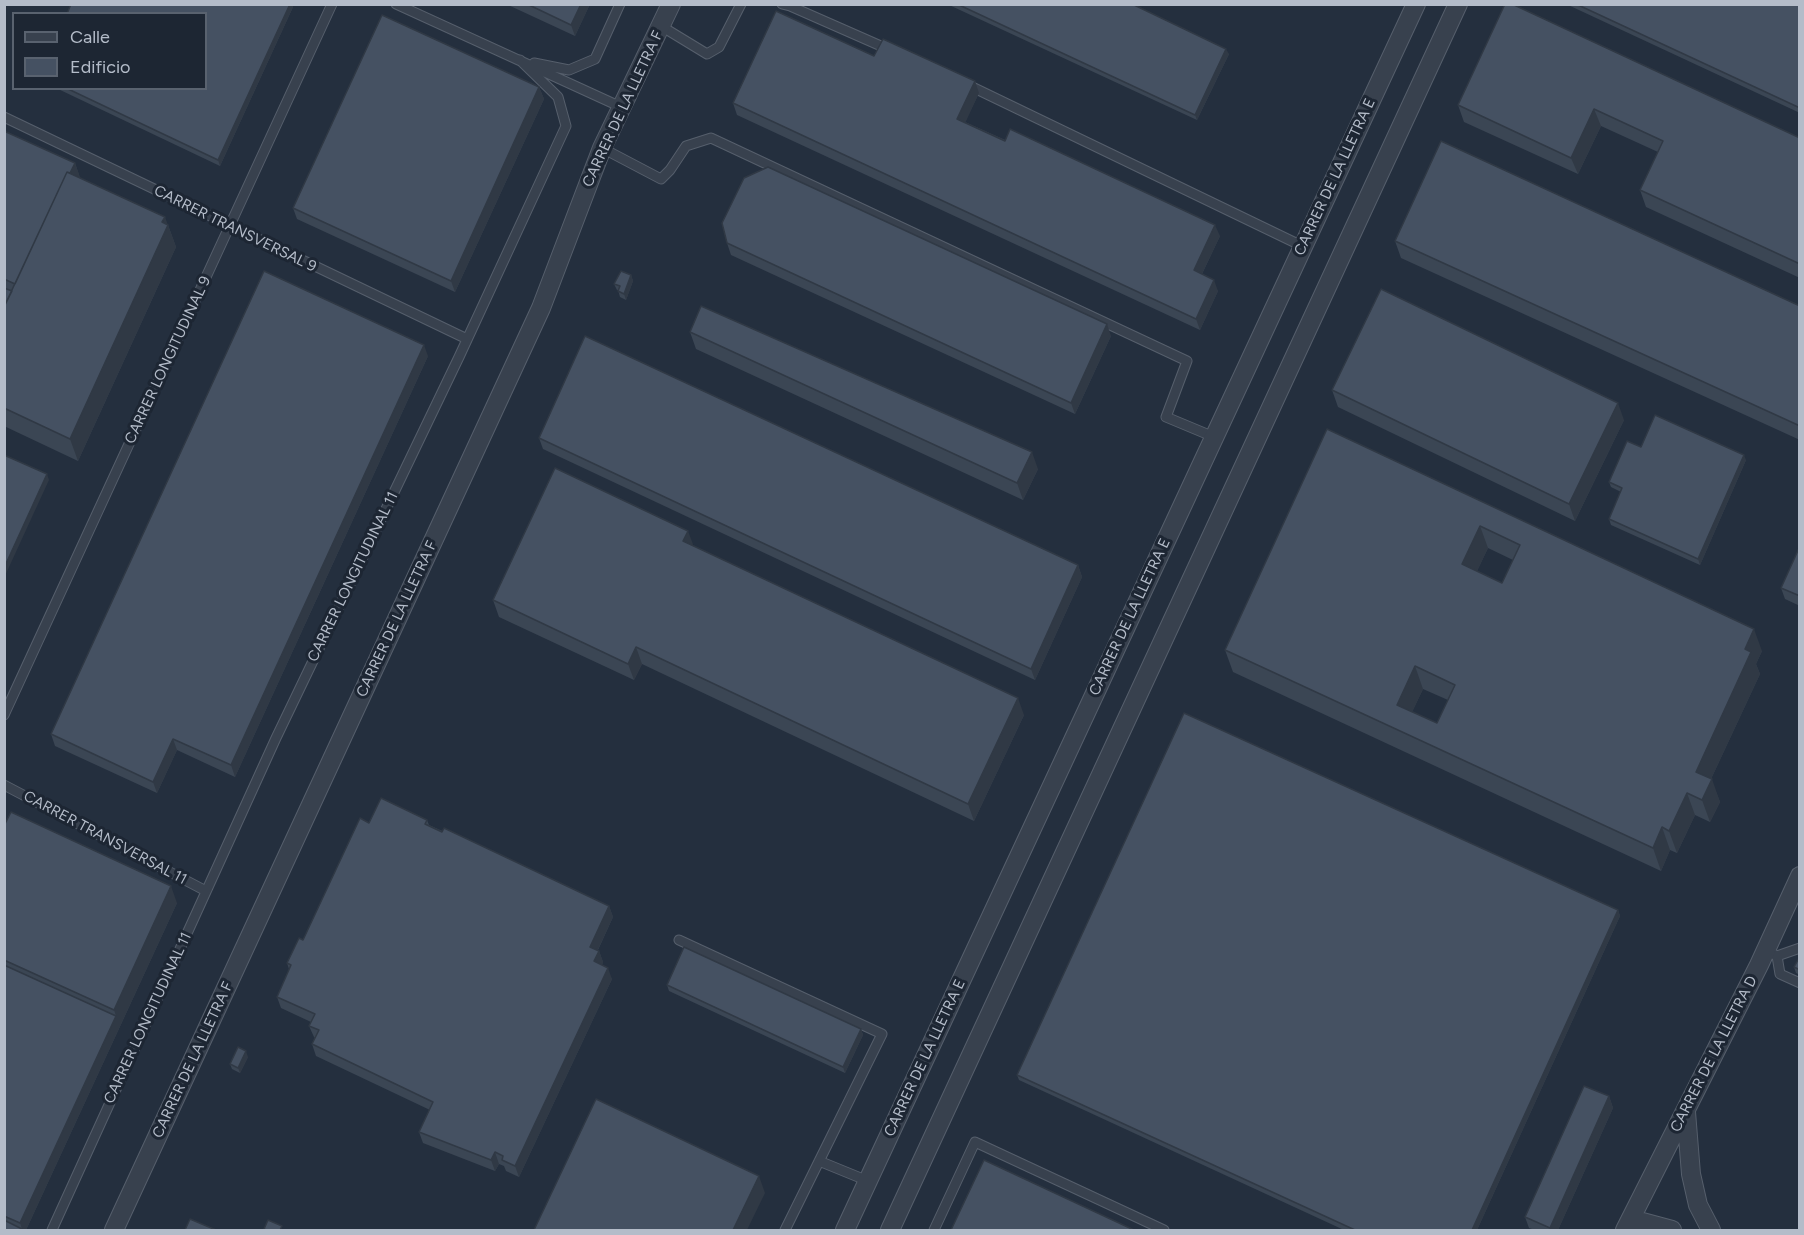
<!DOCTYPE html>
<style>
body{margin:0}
#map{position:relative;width:1804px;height:1235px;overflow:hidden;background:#242f3e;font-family:Figtree,sans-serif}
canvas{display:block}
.frame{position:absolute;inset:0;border:6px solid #b4bcc9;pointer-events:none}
.legend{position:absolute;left:12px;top:12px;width:195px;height:78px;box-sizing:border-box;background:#1d2633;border:2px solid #59626f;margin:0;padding:8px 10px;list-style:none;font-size:18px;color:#b4bcc9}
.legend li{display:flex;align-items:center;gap:12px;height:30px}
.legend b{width:30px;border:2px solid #59626f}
</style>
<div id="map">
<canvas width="1804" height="1235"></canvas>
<div class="frame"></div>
<ul class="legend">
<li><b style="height:8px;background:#38414e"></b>Calle</li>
<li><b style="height:16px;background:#455162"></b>Edificio</li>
</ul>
</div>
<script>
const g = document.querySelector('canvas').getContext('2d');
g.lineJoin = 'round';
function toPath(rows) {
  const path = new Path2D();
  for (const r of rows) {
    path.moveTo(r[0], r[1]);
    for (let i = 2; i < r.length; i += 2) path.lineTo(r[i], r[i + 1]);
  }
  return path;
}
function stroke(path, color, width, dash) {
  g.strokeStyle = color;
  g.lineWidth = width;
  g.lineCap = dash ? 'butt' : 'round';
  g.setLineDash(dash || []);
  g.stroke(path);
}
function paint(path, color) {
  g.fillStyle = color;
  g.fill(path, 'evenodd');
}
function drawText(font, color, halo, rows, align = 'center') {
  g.font = font + ' Figtree,sans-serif';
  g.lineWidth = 6;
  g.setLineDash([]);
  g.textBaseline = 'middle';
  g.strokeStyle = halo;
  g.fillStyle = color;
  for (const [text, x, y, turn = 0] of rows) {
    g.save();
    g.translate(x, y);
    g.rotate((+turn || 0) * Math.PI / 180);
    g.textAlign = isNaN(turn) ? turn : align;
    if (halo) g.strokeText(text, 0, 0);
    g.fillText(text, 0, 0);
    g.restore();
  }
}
const lane = toPath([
 [396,4,621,107],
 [782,4,790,6,890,50],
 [661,26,707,54,719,47,741,4],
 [534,63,569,70,595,59,620,4],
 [968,85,1302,246],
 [4,117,467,339],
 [602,148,661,179,670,170,686,146,711,138,1187,361,1166,417,1214,437],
 [4,715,332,4],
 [4,785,206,891],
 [679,940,882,1034,785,1230],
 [1773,954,1777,956,1800,948],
 [1777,956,1780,974,1800,983],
 [819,1161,868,1181],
 [52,1230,276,738,459,357,566,126,558,97,520,60],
 [934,1230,975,1142,1164,1230]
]);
const street = toPath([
 [1686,1112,1691,1174,1698,1205,1711,1230],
 [1631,1219,1672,1230],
 [114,1230,541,308,602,148,671,4],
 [845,1230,1416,4],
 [890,1230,1458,4],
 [1625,1230,1759,965,1800,876]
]);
stroke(lane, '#565f6c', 11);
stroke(street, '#565f6c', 20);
stroke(lane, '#38414e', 9);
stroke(street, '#38414e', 18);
paint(toPath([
 [71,4,292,4,293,7,220,166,56,88,206,88],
 [506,4,590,4,575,36],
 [947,4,1132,4,1229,54,1197,120],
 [1505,4,1800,138,1800,278,1646,207,1640,190,1658,152,1601,126,1578,174,1464,122,1458,105],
 [1566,4,1800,4,1800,113],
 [874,56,979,93,965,122,1220,236,1202,274,1218,291,1200,330,737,115,733,103],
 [539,87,544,99,455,292,297,219,293,208],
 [4,131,75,163,80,178,168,225,176,247,78,461,4,426],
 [1395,241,1800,306,1800,440,1401,258],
 [727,243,1111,336,1075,414,731,255],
 [631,275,633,281,626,300,620,297,618,290,617,290,614,284],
 [690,332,1038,469,1023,500,696,349],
 [428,356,235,777,177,750,157,793,55,746,51,734],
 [1332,390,1624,420,1575,521,1338,407],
 [1327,429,1762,651,1756,664,1760,674,1711,779,1720,802,1710,822,1695,815,1677,853,1670,850,1661,871,1233,672,1225,650],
 [1488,548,1513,560,1502,583,1477,571],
 [1423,689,1448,700,1437,723,1412,712],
 [539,438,1078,565,1082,577,1035,680,543,449],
 [1746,460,1700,565,1611,525,1609,519,1621,492,1611,487,1609,482],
 [694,546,1024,715,974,821,642,664,634,680,499,617,493,600],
 [1800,546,1800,606,1785,599,1781,588],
 [427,820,429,825,609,906,613,917,598,950,599,951,603,962,602,965,612,979,519,1177,506,1171,504,1166,499,1164,495,1171,423,1143,419,1132,430,1110,316,1056,312,1044,315,1038,314,1037,309,1026,311,1022,281,1008,277,997,289,969,287,963,303,940,369,823],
 [4,826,177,903,26,1230,4,1230],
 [1618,910,1620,916,1477,1230,1344,1230,1019,1080,1017,1075],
 [1800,961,1800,975,1796,973,1794,967],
 [667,985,861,1029,863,1035,845,1073,669,991],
 [248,1057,240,1073,232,1069,230,1064],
 [1609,1096,1613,1108,1558,1230,1535,1230,1529,1228,1525,1217]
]), '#3b4654');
paint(toPath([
 [290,4,292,4,293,7,220,166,218,160],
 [581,4,590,4,575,36,571,25],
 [1226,49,1229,54,1197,120,1195,115],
 [975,81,979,93,962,130,957,119],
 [539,87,544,99,455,292,451,281],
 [1594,109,1601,126,1578,174,1571,158],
 [75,163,81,180,19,285],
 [165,217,176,247,78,461,70,439],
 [1215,225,1220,236,1198,282,1194,270],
 [631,275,633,281,626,300,624,294],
 [1214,280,1218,291,1200,330,1196,319],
 [1107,324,1111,336,1075,414,1071,403],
 [424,345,428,356,235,777,231,765],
 [1618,403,1624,420,1575,521,1569,504],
 [1032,452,1038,469,1023,500,1017,483],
 [1744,455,1746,460,1700,565,1698,559],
 [47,474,49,480,4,578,4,568],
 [1480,526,1488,548,1470,586,1462,564],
 [688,531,694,547,683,541],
 [1078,565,1082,577,1035,680,1031,669],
 [1754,629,1762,651,1756,664,1760,674,1704,794,1696,772,1745,649],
 [636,647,642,664,634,680,628,664],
 [1415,666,1423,689,1405,727,1397,705],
 [1018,698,1024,715,974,821,968,804],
 [173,739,177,750,157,793,153,782],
 [1712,779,1720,802,1710,822,1702,800],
 [1687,793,1695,815,1677,853,1669,831],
 [1662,827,1670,850,1661,871,1653,848],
 [171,886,177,903,26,1230,22,1230,22,1229,20,1223,116,1016,114,1010],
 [609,906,613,917,594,958,590,947],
 [1618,910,1620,916,1477,1230,1472,1230],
 [599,951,603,962,599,973,594,961],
 [608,968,612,979,519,1177,515,1166],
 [861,1029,863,1035,845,1073,843,1067],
 [246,1051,248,1057,240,1073,238,1068],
 [1609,1096,1613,1108,1558,1230,1550,1230,1550,1228],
 [495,1152,499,1164,495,1171,491,1160],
 [759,1176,765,1193,747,1230,733,1230]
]), '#303945');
const building = toPath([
 [71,4,290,4,218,160,66,88,206,88,206,14,67,14,71,4],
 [527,4,581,4,571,25,527,4],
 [957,4,1132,4,1226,49,1195,115,957,4],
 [1505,4,1512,4,1800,138,1800,264,1640,190,1663,141,1594,109,1571,158,1458,105,1505,4],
 [1576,4,1800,4,1800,108,1576,4],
 [776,11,874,56,883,39,975,81,957,119,1005,141,1010,129,1215,225,1194,270,1214,280,1196,319,733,103,776,11],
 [382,15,539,87,451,281,293,208,382,15],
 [4,131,75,163,70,173,67,172,15,284,4,279,4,131],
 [1441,141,1800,306,1800,426,1395,241,1441,141],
 [768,167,1107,324,1071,403,727,243,722,223,744,178,768,167],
 [67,172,165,217,162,222,168,225,70,439,4,408,4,307,67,172],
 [264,271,424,345,231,765,173,739,153,782,51,734,264,271],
 [621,271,631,275,624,294,618,291,620,286,614,284,621,271],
 [4,288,12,291,4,307,4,288],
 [1381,289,1618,403,1569,504,1332,390,1381,289],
 [701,306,1032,452,1017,483,690,332,701,306],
 [585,336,1078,565,1031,669,539,438,585,336],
 [1655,415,1744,455,1698,559,1609,519,1622,488,1609,482,1627,441,1641,447,1655,415],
 [1327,429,1754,629,1745,649,1751,652,1696,772,1712,779,1702,800,1687,793,1669,831,1662,827,1653,848,1225,650,1327,429],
 [1480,526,1520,545,1502,583,1462,564,1480,526],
 [1415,666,1455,685,1437,723,1397,705,1415,666],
 [4,455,47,474,4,568,4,455],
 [555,468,688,531,683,541,1018,698,968,804,636,647,628,664,493,600,555,468],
 [1800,546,1800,596,1781,588,1800,546],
 [1184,713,1618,910,1472,1230,1355,1230,1017,1075,1184,713],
 [381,798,427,820,425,824,442,832,444,828,609,906,590,947,599,951,594,961,608,968,515,1166,502,1160,503,1156,495,1152,491,1160,419,1132,433,1102,312,1044,319,1030,309,1026,315,1014,277,997,291,965,287,963,299,938,303,940,360,818,369,823,381,798],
 [11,812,171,886,114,1010,4,960,4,826,11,812],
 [684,947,861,1029,843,1067,667,985,684,947],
 [1798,960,1800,961,1800,970,1794,967,1798,960],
 [4,965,116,1016,20,1223,4,1216,4,965],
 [238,1047,246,1051,238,1068,230,1064,238,1047],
 [1584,1086,1609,1096,1550,1228,1525,1217,1584,1086],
 [596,1099,759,1176,733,1230,534,1230,596,1099],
 [984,1160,1134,1230,951,1230,984,1160],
 [190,1219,216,1230,185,1230,190,1219],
 [4,1220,22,1229,22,1230,4,1230,4,1220],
 [268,1220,282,1226,280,1230,267,1230,264,1229,268,1220]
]);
paint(building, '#455162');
stroke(building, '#303945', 1.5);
drawText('15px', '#b4bcc9', '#1d2633', [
 ["CARRER DE LA LLETRA F",623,109,-65],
 ["CARRER DE LA LLETRA E",1335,177,-65],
 ["CARRER TRANSVERSAL 9",235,229,26],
 ["CARRER LONGITUDINAL 9",168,360,-65],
 ["CARRER LONGITUDINAL 11",353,577,-64],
 ["CARRER DE LA LLETRA E",1130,617,-65],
 ["CARRER DE LA LLETRA F",397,619,-65],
 ["CARRER TRANSVERSAL 11",105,838,28],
 ["CARRER LONGITUDINAL 11",148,1018,-65],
 ["CARRER DE LA LLETRA D",1714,1054,-63],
 ["CARRER DE LA LLETRA E",925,1058,-65],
 ["CARRER DE LA LLETRA F",193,1060,-65]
]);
</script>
